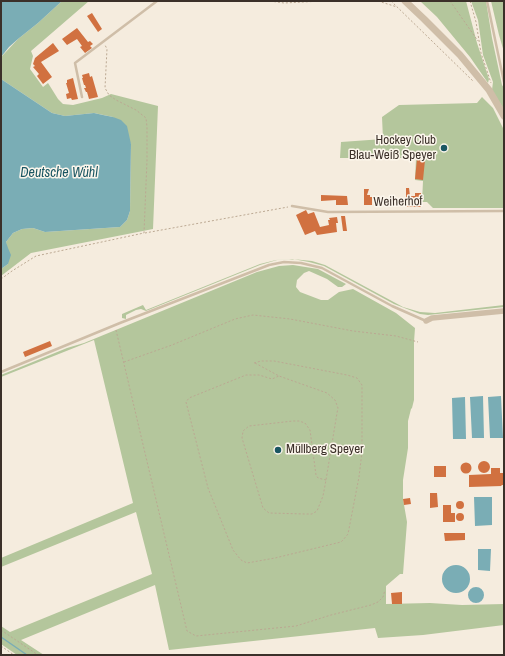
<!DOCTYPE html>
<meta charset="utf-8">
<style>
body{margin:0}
#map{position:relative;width:505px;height:656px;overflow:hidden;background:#f5ecde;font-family:"Archivo Narrow",sans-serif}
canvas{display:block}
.frame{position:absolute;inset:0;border:2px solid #3b3029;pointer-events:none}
</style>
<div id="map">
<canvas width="505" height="656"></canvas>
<div class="frame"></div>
</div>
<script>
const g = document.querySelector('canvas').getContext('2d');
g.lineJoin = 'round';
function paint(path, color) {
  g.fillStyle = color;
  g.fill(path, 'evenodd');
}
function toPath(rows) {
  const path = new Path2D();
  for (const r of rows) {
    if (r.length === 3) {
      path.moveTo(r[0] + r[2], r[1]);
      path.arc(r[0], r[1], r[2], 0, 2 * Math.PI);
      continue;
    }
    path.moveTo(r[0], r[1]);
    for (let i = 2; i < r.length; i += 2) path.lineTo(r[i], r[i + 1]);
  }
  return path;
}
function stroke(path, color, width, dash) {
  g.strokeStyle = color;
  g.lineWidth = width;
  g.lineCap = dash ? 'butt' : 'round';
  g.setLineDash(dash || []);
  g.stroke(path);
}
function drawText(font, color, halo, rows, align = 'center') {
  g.font = font + ' "Archivo Narrow",sans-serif';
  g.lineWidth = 3;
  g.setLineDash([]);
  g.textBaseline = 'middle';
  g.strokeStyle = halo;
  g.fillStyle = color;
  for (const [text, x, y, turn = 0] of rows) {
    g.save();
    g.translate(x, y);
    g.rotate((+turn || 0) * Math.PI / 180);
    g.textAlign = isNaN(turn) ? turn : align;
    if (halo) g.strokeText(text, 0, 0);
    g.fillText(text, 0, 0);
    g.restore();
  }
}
paint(toPath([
 [62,1,89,1,31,51,33,56,30,69,43,87,48,83,58,99,63,104,73,105,102,98,111,94,158,106,153,229,31,253,1,276,1,269,8,264,6,242,13,233,22,229,33,228,45,232,120,227,127,220,130,211,131,144,113,117,94,113,65,116,52,113,1,79,1,57,3,55,18,39,38,23],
 [420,1,466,1,477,43,489,79,488,83,470,57,437,17],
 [471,1,486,1,492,38,502,85,504,88,504,110,492,90,493,82,483,55,478,20],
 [491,1,504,1,504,52,499,35],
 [482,97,493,108,504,130,504,208,433,208,427,202,422,202,423,181,415,180,416,158,340,158,341,142,383,139,382,117,399,105,477,103],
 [292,259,312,261,325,265,403,307,420,312,435,313,504,305,504,307,428,315,420,314,394,304,324,266,309,262,293,259,277,260,260,265,146,311,141,309,136,310,126,315,126,319,122,318,122,314,143,305,146,310,260,264,276,260],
 [293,265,318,269,346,284,342,287,338,287,327,279,309,271,304,273,297,280,296,287,300,292,321,300,328,300,339,292,353,289,396,313,415,328,414,342,414,400,412,408,411,409,408,421,408,448,403,480,403,499,407,522,403,574,400,574,386,586,386,604,430,603,462,605,504,604,504,625,423,635,378,638,375,628,169,650,155,585,21,640,44,655,17,655,1,644,1,626,10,632,152,574,136,512,1,567,1,558,133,503,94,340,1,377,1,375,67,348,84,343,257,272,279,266]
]), '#b4c69c');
paint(toPath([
 [1,1,62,1,38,23,18,39,9,47,1,57],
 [1,79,52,113,65,116,94,113,103,115,113,117,121,120,127,126,131,144,130,211,127,220,120,227,45,232,33,228,22,229,13,233,6,242,8,248,11,255,8,264,1,269],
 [483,396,484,438,472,438,470,397],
 [501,396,503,438,490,438,488,397],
 [465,397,466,439,453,439,452,398],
 [474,497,492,497,492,525,475,526],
 [478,549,491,549,490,571,478,570],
 [456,579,14],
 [476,595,8]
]), '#7aadb5');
stroke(toPath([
 [1,637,27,655]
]), '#7aadb5', 1.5);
paint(toPath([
 [92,13,102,29,98,32,87,16],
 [77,28,88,42,90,41,93,44,90,46,92,48,85,53,80,47,82,46,77,39,67,45,62,39],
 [53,43,59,51,41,62,52,77,43,84,37,76,39,74,33,67,35,66,33,64,35,58],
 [89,73,90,77,92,76,98,97,89,99,87,92,86,92,84,88,86,88,85,85,84,85,82,78,83,78,82,75],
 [73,78,78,99,72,100,71,98,67,99,66,94,69,93,66,83,67,83,67,80],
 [417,159,425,160,423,180,415,179],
 [406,188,409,188,410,196,415,196,415,193,421,193,421,207,406,207],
 [364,189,369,189,367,195,370,195,370,197,372,197,372,205,364,205],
 [321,195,347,196,348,205,336,205,336,200,321,201],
 [306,210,308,214,314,212,320,227,329,225,328,220,330,220,329,218,337,217,338,223,336,223,337,232,317,235,315,231,305,235,296,215],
 [341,216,345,216,347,231,343,231],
 [50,341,52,346,25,357,23,352],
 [484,467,6],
 [466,468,5.5],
 [434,466,446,466,446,477,434,477],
 [491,468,500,468,500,473,504,473,504,485,501,485,502,486,469,487,469,475,491,474],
 [430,493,437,493,438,507,430,508],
 [410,498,411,504,404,505,403,499],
 [460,505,4],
 [443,505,451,505,451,513,455,513,455,522,443,522],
 [460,517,4],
 [444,533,465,533,465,540,445,541],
 [402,592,402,604,392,604,391,593]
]), '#d17140');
stroke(toPath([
 [270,1,284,3,322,1],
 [378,1,397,7],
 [391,1,474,82],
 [450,1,478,41],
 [470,1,476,22,481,53,491,83],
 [145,233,288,207],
 [1,279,12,271,36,256,144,233,147,160,147,127,146,118,136,110,116,100,109,95,105,88,107,49,105,45],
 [116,330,187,631,196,636,296,626,331,615,371,605,378,602,383,597,385,590],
 [124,362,172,345,235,319,253,315,290,319,353,331,396,336,418,342],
 [254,363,261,361,274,361,347,375,357,378,362,385,362,452,359,477,348,534,343,540,341,542,275,558,247,563,241,560,233,550,208,488,186,402,189,398,246,375,259,375,272,379,279,376],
 [255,363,279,376,327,393,335,400,338,408,337,413,326,480,323,496,317,511,312,514,305,514,269,513,263,508,242,438,243,431,249,426,293,421,299,421,305,423,310,430,316,475,318,478,326,480],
 [1,630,38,655],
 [1,646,14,655]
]), '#bba892', 1, [2, 2]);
stroke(toPath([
 [487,1,504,82],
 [82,97,75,63,157,1],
 [292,206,328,212,504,211],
 [1,372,120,323,269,265,284,262,301,263,322,268,392,306,426,321]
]), '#cfbea8', 2.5);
stroke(toPath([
 [426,321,432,318,504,311]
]), '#cfbea8', 5.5);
stroke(toPath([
 [405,1,424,19,460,55,489,90,504,116]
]), '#cfbea8', 7);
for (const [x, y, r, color] of [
 [444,148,4,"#1a5662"],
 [278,450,4,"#1a5662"]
]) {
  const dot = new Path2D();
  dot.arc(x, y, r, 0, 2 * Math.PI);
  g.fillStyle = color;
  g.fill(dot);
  stroke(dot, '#fcf6ec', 1.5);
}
drawText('13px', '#3b3029', '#fcf6ec', [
 ["Hockey Club",436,141],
 ["Blau-Weiß Speyer",436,156],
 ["Müllberg Speyer",286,450,"left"]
], 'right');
drawText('13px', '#3b3029', '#fcf6ec', [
 ["Weiherhof",398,202,-1]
]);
drawText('italic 14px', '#1a5662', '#fcf6ec', [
 ["Deutsche Wühl",59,173]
]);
</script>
